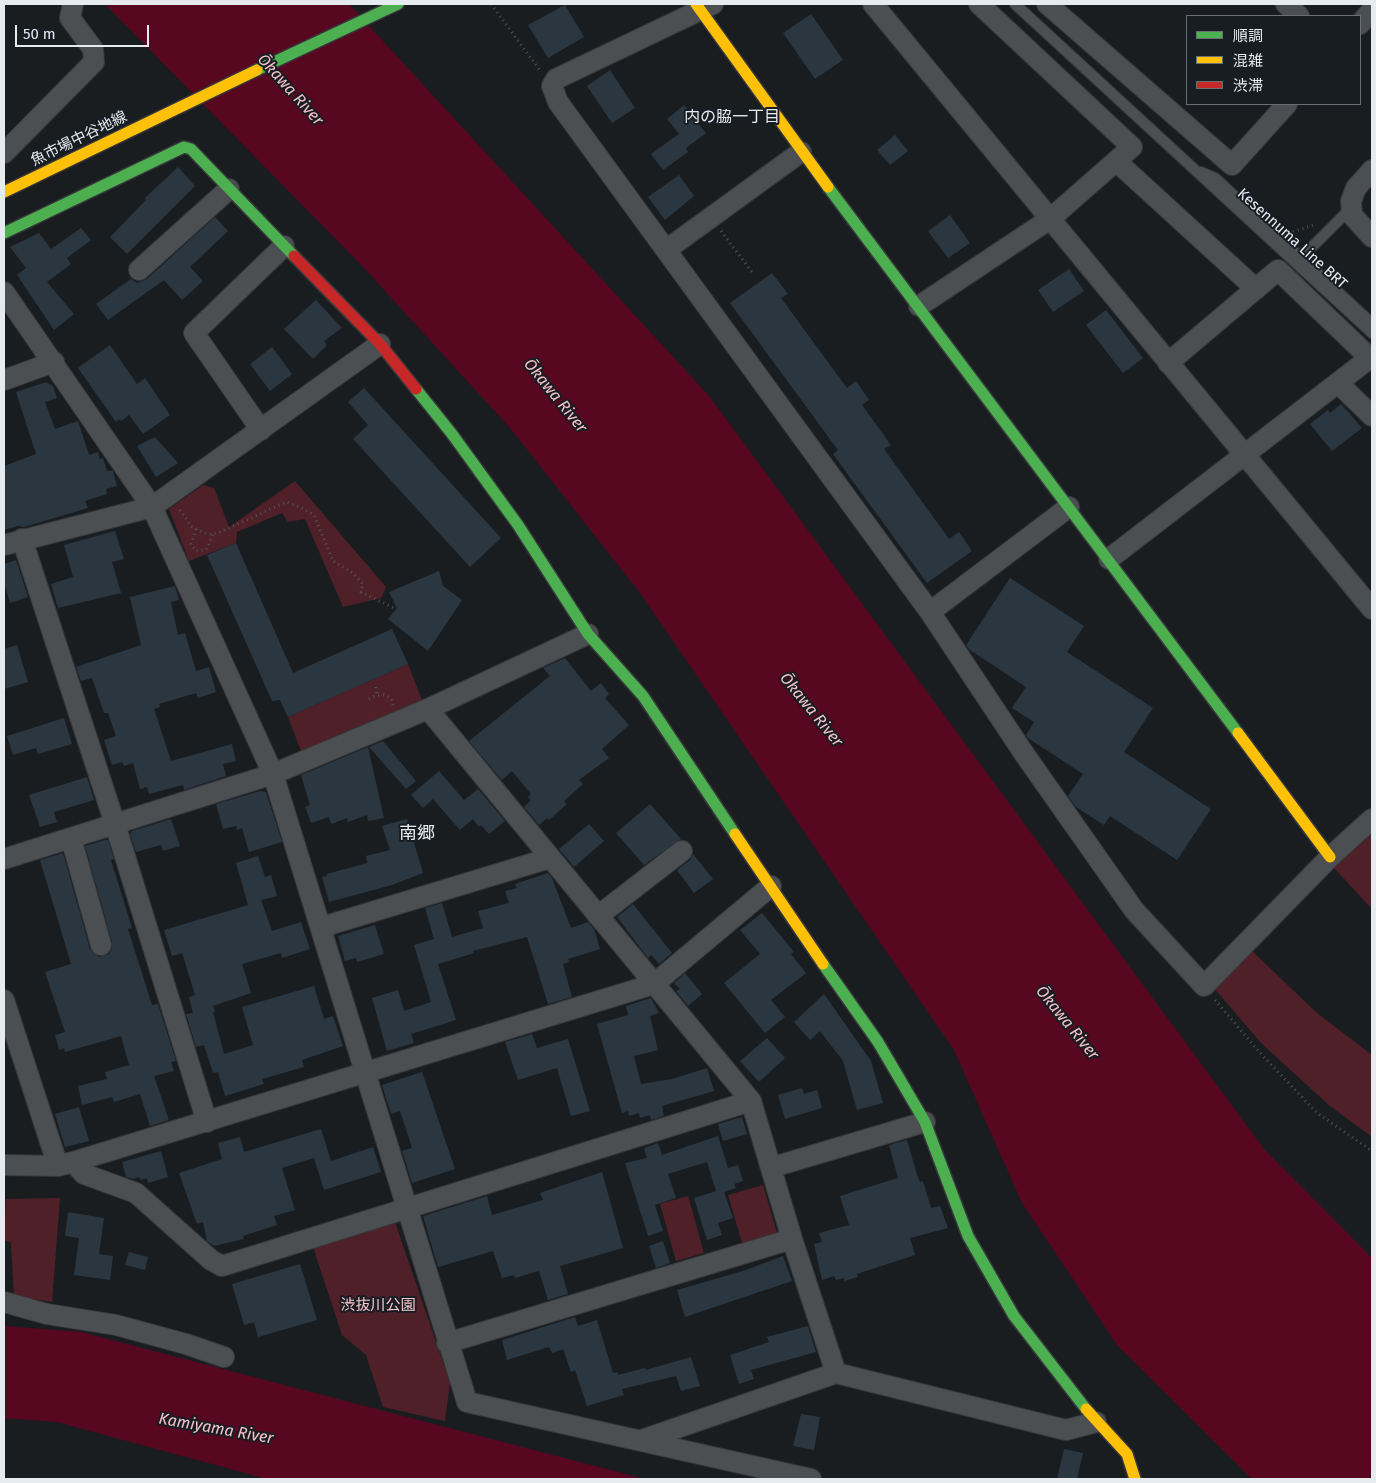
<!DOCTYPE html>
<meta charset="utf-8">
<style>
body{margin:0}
#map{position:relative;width:1376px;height:1483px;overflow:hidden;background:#1a1d20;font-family:"Fira Sans","Noto Sans JP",sans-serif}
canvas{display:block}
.frame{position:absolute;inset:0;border:5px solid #e6ebef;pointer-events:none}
.legend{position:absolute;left:1186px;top:15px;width:175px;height:90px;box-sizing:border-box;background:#171d23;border:1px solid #6a6f75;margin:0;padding:6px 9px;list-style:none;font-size:15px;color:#e6ebef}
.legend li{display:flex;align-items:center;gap:10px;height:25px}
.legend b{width:25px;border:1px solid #6a6f75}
.scale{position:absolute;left:15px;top:25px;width:134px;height:22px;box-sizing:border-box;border:2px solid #e6ebef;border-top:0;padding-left:6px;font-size:15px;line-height:18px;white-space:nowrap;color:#e6ebef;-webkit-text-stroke:4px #171d23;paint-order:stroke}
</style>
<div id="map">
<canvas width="1376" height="1483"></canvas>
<div class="frame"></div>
<ul class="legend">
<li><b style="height:6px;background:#4caf50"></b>順調</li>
<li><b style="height:6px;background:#ffc107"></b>混雑</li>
<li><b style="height:6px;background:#c62828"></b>渋滞</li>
</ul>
<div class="scale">50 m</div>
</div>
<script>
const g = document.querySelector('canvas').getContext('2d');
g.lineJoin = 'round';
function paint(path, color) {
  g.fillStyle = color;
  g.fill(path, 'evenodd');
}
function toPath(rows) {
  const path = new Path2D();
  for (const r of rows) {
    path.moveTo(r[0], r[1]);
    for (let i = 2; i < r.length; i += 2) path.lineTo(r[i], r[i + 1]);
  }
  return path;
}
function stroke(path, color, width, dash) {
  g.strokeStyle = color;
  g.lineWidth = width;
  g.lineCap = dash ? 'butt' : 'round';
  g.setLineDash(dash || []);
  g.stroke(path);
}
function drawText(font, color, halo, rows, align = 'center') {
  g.font = font + ' "Fira Sans","Noto Sans JP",sans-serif';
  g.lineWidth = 4;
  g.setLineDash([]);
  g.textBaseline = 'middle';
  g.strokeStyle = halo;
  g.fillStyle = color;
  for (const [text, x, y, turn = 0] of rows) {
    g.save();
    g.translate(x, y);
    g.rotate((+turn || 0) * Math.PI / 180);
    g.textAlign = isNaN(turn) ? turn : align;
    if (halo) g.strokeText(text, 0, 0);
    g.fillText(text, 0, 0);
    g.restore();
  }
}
paint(toPath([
 [295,481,386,587,381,598,343,607,305,519,288,522,282,513,237,532,236,543,189,561,169,509,203,485,214,488,229,527],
 [408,664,422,700,301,751,288,717],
 [1372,834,1372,909,1334,868],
 [1250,949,1317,1013,1372,1055,1372,1137,1330,1106,1262,1044,1213,987],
 [763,1185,777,1233,742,1243,728,1195],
 [688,1196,704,1253,676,1261,660,1204],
 [60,1198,52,1302,14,1296,11,1243,4,1240,6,1199],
 [395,1222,450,1383,445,1421,383,1407,366,1355,342,1335,311,1241]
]), '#502029');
paint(toPath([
 [105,4,349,4,709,396,1264,1149,1372,1258,1372,1479,1252,1479,1117,1345,1022,1203,954,1050,640,593,511,429,365,269],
 [4,1326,81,1332,645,1479,267,1479,57,1422,4,1418]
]), '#570720');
paint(toPath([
 [565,5,584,37,548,58,528,25],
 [811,14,843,60,815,79,783,33],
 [610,70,635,108,612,123,587,86],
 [684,105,706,133,686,148,688,152,663,170,651,154,679,134,667,119],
 [895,135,908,151,890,165,877,150],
 [178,167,195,186,127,254,110,237,146,200,145,198],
 [679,175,694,196,665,220,648,197],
 [950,215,970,243,948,258,928,231],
 [215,217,228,231,190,267,203,281,182,300,164,280,108,320,96,304,131,279,137,283,147,279],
 [81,228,91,240,67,258,71,264,47,282,74,314,54,330,17,275,26,268,10,247,39,233,51,249],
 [1069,269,1084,291,1053,312,1038,290],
 [772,273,788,294,781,298,847,388,856,381,869,400,862,405,891,445,884,449,949,539,959,532,972,551,927,583,833,454,838,450,730,303],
 [316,300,342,328,324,341,327,345,313,359,284,329],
 [1106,310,1143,358,1123,373,1086,325],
 [110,345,137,384,145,378,170,415,143,434,129,415,121,421,119,419,116,422,78,368],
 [272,347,292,374,270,391,250,364],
 [46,382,53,386,57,398,45,402,55,429,78,421,89,455,98,452,100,459,103,458,107,471,113,471,117,486,106,489,107,494,85,501,88,508,24,527,18,526,4,530,4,466,36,454,16,392],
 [364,388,501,538,470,567,353,439,368,425,348,402],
 [1341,404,1362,428,1332,451,1310,424,1328,410,1330,413],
 [155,437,178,463,156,477,137,446],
 [115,531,124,559,112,562,121,593,58,608,51,584,73,577,64,545],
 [236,543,293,673,392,629,408,664,288,717,280,700,272,701,207,555],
 [16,560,28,597,10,603,4,582,4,564],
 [439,571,443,586,462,600,428,651,388,619,397,608,389,592],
 [1010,578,1084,626,1067,652,1153,708,1124,752,1211,809,1177,860,1110,816,1104,825,1076,807,1068,796,1083,774,1028,738,1026,735,1034,722,1012,708,1026,687,970,650,966,645],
 [175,586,179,600,171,602,178,635,185,633,196,671,209,667,216,692,198,698,196,693,159,704,160,707,154,709,171,761,232,744,236,761,223,764,226,776,184,790,183,785,149,794,147,787,140,789,133,763,124,766,122,762,112,765,104,740,116,736,108,713,104,713,92,678,81,681,76,667,141,645,130,597],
 [17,645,28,682,4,689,4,649],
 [565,658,591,691,601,683,609,694,605,698,629,725,602,749,609,758,579,780,583,784,564,801,567,804,549,820,547,818,539,825,524,807,531,800,528,797,531,794,512,771,502,780,469,741,550,676,543,668],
 [64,718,72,744,38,754,36,748,13,755,7,736],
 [383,741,416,781,406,789,369,747],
 [368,747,384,818,368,821,367,815,348,822,347,818,331,824,329,817,311,823,305,807,310,805,301,775],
 [439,771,464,800,478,789,505,821,489,834,481,825,479,827,473,819,460,830,433,799,423,808,411,795],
 [87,777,94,800,54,812,57,822,40,827,29,795],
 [260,791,266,792,282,842,249,852,242,828,237,830,236,826,223,829,216,804],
 [650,804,681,839,644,865,616,833],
 [171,819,180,846,163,851,161,845,136,852,130,834,132,831],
 [407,819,423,873,392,885,329,902,322,877,327,876,327,874,367,863,366,856,390,850,382,826],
 [589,824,604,841,574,867,559,849],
 [105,840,108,840,114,859,111,860,132,928,128,929,152,1005,158,1004,176,1061,171,1062,174,1071,154,1076,169,1120,150,1126,140,1094,114,1102,112,1097,82,1105,78,1086,107,1079,105,1072,129,1065,121,1036,65,1052,64,1048,59,1050,55,1035,65,1032,45,972,71,964,40,860,63,853,90,949,99,957,109,954,112,948,112,942,85,846],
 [693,854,713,879,694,893,677,870,690,860],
 [258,856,265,877,271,875,277,896,261,900,272,931,301,922,310,949,282,958,281,953,242,964,251,993,213,1006,215,1012,213,1012,224,1054,253,1045,242,1007,314,986,324,1019,333,1016,343,1046,302,1060,304,1067,262,1079,264,1084,225,1096,218,1072,213,1073,204,1045,196,1047,186,1014,193,1013,189,997,195,995,182,953,172,956,164,930,248,905,236,863],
 [548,873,552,878,571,928,588,922,594,929,600,949,568,959,569,962,563,964,572,997,548,1004,527,937,473,951,474,953,438,964,456,1020,411,1034,414,1043,387,1051,372,998,398,990,404,1011,431,1002,414,945,434,939,425,908,442,903,452,937,483,928,478,911,509,903,505,891,517,888,515,884],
 [633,904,672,953,659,964,651,955,648,958,617,917],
 [762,913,794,952,791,954,806,973,771,1000,785,1017,765,1033,724,983,760,954,740,930],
 [375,925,384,954,357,962,356,958,345,961,338,936],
 [685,973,702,994,688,1006,676,991,680,989,674,983],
 [824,994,871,1061,883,1103,857,1110,843,1061,820,1031,810,1040,794,1022],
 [651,998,659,1013,650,1016,658,1050,634,1056,641,1084,672,1079,707,1068,714,1091,662,1106,664,1116,651,1120,650,1115,640,1118,639,1113,629,1116,628,1111,622,1113,597,1024,628,1015,626,1006],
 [532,1034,537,1048,568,1039,590,1111,571,1116,557,1068,518,1080,505,1042],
 [767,1038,785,1058,759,1082,740,1061],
 [422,1072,455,1169,412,1183,402,1151,412,1148,400,1111,391,1114,382,1085],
 [802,1088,804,1094,817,1090,822,1108,785,1119,778,1095],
 [79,1107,89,1141,65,1147,55,1114],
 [742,1117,747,1134,723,1141,718,1124],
 [321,1129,331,1161,373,1147,381,1172,324,1190,314,1158,282,1168,295,1210,274,1216,277,1225,243,1236,244,1239,214,1246,207,1241,203,1222,197,1224,179,1173,222,1159,218,1143,240,1137,244,1152],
 [718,1136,728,1168,738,1165,743,1181,734,1184,736,1188,724,1192,733,1218,718,1223,722,1235,707,1240,694,1198,716,1191,707,1162,668,1174,676,1198,655,1205,663,1231,648,1236,625,1163,647,1158,644,1148,658,1143,662,1155],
 [907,1140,917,1175,920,1182,923,1181,931,1208,940,1206,948,1228,910,1238,915,1255,857,1274,858,1277,844,1281,844,1278,836,1280,834,1276,822,1280,814,1244,822,1242,819,1233,849,1225,840,1196,898,1178,889,1145],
 [161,1151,168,1177,148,1183,147,1178,141,1180,139,1177,133,1179,126,1177,122,1162],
 [602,1172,623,1248,560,1266,568,1294,548,1300,539,1271,515,1278,514,1275,502,1278,493,1251,438,1267,423,1216,487,1196,492,1215,543,1200,540,1193],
 [68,1212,104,1218,99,1254,113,1256,110,1280,74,1275,79,1238,65,1236],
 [663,1241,670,1263,656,1268,649,1246],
 [129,1252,148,1257,145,1270,125,1265],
 [783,1256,792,1281,685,1317,677,1290,743,1271],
 [300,1264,317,1320,258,1337,254,1322,244,1325,232,1284],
 [575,1317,578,1326,597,1320,613,1373,617,1372,618,1375,645,1368,646,1370,691,1357,700,1386,681,1391,676,1376,622,1389,624,1395,587,1406,575,1370,571,1372,563,1349,552,1353,549,1347,507,1360,502,1340],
 [808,1326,816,1352,751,1370,754,1379,739,1384,730,1355,769,1342,767,1337],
 [801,1414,820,1417,814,1450,793,1446],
 [1064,1449,1083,1453,1077,1479,1057,1479]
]), '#2a3741');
const lane = toPath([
 [1015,4,1372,333],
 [1201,172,1215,178,1366,318,1372,327],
 [1297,262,1346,213,1350,205]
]);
const street = toPath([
 [713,4,556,79,552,86,558,102,930,612,1069,507],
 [873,4,1372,609],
 [1047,4,1232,165,1287,104],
 [1286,4,1299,16],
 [1360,24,1372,10],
 [4,153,94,62,93,49,70,18,73,4],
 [1116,161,1256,289],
 [1372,170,1356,188,1351,201,1352,215,1372,237],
 [666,250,801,152],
 [139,270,229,189],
 [4,292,152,507,273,774,467,1402,811,1479],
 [919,306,1050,219,1132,147,979,4],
 [4,380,54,362],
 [1338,383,1372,416],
 [261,430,194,333,284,246],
 [22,539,115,824,207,1122],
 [4,545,152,507,380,344],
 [1109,559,1370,358,1278,270,1168,363],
 [930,612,1025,755,1134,910,1204,986,1330,857,1372,819],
 [428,709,751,1101,792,1239,836,1373],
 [71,838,101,945],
 [4,859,273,774,428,709,588,634],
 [598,916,682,851],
 [322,927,550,858],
 [4,1000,58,1166],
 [73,1162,84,1174,136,1193,211,1260,222,1266,751,1101],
 [4,1165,58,1166,73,1162,654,984,771,886],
 [773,1167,925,1122],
 [4,1302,47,1314,116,1325,186,1344,224,1357],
 [447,1343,792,1239],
 [642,1440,836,1373,1066,1430,1096,1422]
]);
const fast = toPath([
 [257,70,398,4],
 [828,187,1238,733],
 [4,233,184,147,191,149,294,256],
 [416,389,452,434,518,525,588,634,643,696,735,834],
 [823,964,878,1042,925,1122,968,1236,1014,1316,1086,1409]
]);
const slow = toPath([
 [696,4,828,187],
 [4,192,257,70],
 [1238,733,1330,857],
 [735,834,823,964],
 [1086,1409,1127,1454,1135,1479]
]);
const jam = toPath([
 [294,256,380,344,416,389]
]);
stroke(lane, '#37383b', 12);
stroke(street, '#37383b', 22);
stroke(fast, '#37383b', 14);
stroke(slow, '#37383b', 14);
stroke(jam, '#37383b', 14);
stroke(toPath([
 [491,4,541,72],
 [721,231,754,275],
 [1293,232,1313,225],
 [180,510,192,527,207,534,218,533,286,502,300,507,314,515,333,561,353,573,363,584,361,592,396,609],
 [196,529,191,544,196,551,206,550,213,534],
 [376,687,377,695],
 [369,699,377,695,384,695,391,698,393,705],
 [1215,1000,1261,1054,1317,1113,1372,1151]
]), '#515356', 3, [1, 4]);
stroke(lane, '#4c4f51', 10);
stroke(street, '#4c4f51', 20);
stroke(fast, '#4caf50', 11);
stroke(slow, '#ffc107', 11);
stroke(jam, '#c62828', 11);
drawText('15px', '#e6ebef', '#171d23', [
 ["魚市場中谷地線",79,139,-26],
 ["Kesennuma Line BRT",1292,239,42]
]);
drawText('15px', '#fbc7cc', '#171d23', [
 ["渋抜川公園",378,1306]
]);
drawText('italic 16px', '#f5c1c6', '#171d23', [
 ["Ōkawa River",290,90,48],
 ["Ōkawa River",555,396,51],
 ["Ōkawa River",811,710,51],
 ["Ōkawa River",1067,1023,51],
 ["Kamiyama River",216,1429,10]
]);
drawText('16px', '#e6ebef', '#171d23', [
 ["内の脇一丁目",732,118]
]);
drawText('18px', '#e6ebef', '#171d23', [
 ["南郷",417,834]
]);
</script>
